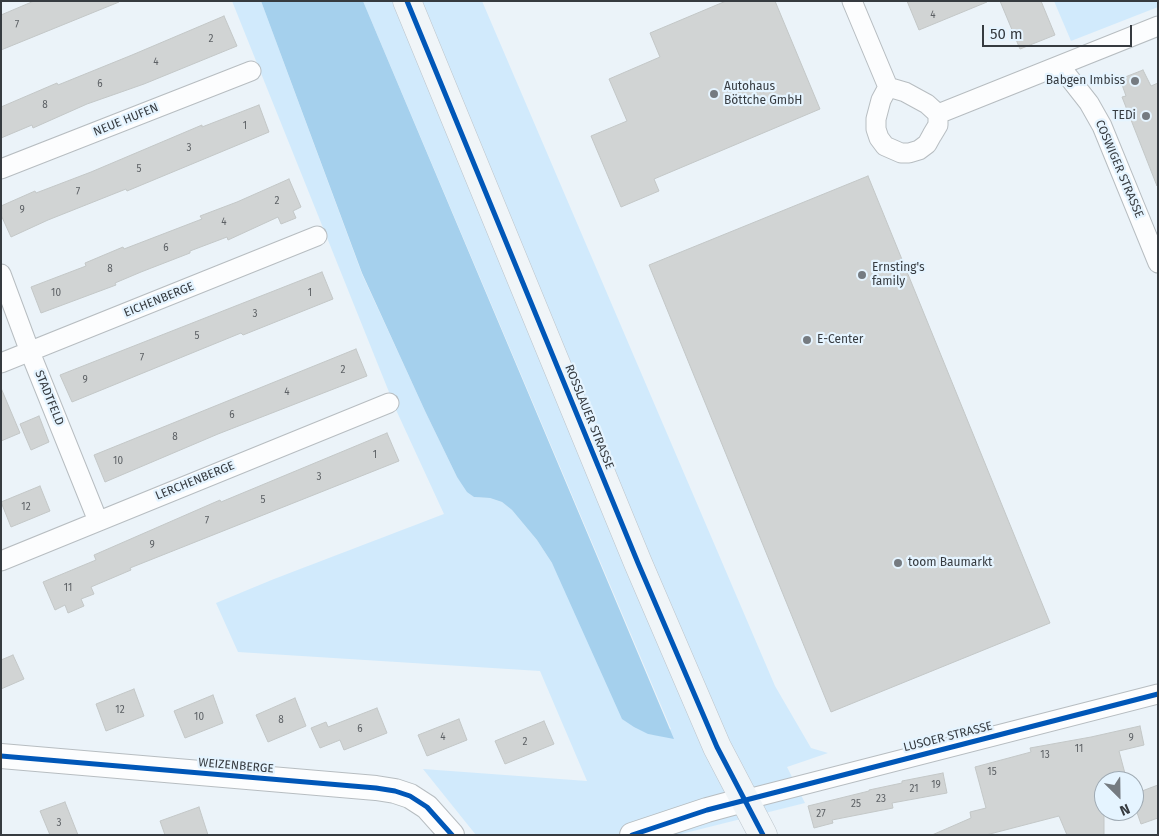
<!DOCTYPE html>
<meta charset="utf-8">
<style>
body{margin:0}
#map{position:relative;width:1159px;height:836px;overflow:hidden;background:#ebf3f9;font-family:"Fira Sans",sans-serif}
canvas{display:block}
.frame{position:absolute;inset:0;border:2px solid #363b40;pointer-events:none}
.north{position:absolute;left:1094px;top:771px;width:50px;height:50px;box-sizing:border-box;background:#e5f4ff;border:1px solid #9faab3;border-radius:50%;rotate:157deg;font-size:14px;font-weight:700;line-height:20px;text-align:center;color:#363b40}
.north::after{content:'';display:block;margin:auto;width:18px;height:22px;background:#757b81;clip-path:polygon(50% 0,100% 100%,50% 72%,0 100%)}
.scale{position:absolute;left:982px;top:25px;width:150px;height:22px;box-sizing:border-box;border:2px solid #363b40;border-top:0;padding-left:6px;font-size:15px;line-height:18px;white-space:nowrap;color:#363b40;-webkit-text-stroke:4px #e5f4ff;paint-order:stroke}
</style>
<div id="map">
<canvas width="1159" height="836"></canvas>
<div class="frame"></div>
<div class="north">N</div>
<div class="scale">50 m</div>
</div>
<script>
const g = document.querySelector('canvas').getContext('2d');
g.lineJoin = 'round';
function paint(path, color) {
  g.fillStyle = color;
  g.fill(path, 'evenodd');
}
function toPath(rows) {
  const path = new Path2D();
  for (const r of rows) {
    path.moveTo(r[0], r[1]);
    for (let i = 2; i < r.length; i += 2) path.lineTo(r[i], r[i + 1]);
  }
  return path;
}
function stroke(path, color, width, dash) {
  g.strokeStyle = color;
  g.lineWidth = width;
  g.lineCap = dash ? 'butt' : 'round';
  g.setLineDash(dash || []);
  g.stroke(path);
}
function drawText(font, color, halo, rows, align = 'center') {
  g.font = font + ' "Fira Sans",sans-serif';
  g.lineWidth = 4.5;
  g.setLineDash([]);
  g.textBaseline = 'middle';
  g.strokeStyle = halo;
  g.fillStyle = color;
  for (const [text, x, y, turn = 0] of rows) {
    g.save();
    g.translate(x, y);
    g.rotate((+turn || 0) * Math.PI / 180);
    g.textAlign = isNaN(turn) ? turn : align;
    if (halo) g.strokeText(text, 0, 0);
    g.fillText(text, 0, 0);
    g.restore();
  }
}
paint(toPath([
 [232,1,261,1,362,274,425,411,457,477,474,497,490,498,502,502,512,510,537,540,552,563,648,734,657,735,671,729,363,1,482,1,775,686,811,748,828,753,787,767,805,803,677,835,476,835,423,769,587,781,540,671,238,652,216,603,274,579,444,514,397,412],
 [1054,1,1158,1,1158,7,1071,41]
]), '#d1eafc');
paint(toPath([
 [261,1,363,1,674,739,648,734,634,727,622,719,552,563,537,540,512,510,502,502,490,498,474,497,467,492,457,477,425,411,362,273]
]), '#a5d0ed');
const building = toPath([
 [34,1,119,1,119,2,1,50,1,15,34,1],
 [726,1,775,1,820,109,654,179,659,191,621,207,591,136,627,121,609,79,660,57,650,33,726,1],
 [907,1,987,1,987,2,919,30,907,1],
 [1000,1,1041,1,1055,35,1020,49,1000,1],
 [224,16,237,46,144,84,87,104,33,128,32,125,1,138,1,107,57,83,58,85,132,55,224,16],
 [1143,70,1151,86,1158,83,1157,186,1122,97,1126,96,1120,79,1143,70],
 [259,105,269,132,127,191,126,189,48,220,11,237,1,215,1,206,35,191,36,193,91,172,202,125,202,127,259,105],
 [868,176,1050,623,831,712,649,265,868,176],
 [289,179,301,207,293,211,296,218,281,224,278,217,228,240,227,237,190,251,190,253,141,272,115,283,116,285,41,313,31,287,86,266,85,263,123,247,124,249,202,219,200,216,237,202,289,179],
 [322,272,333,299,243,335,241,333,72,402,60,375,322,272],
 [356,349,367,376,218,434,105,482,94,455,356,349],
 [1,388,20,433,1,441,1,388],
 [39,416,49,442,31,450,20,424,39,416],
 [387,433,399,461,130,568,131,570,91,587,94,594,81,599,84,606,68,613,65,605,55,610,43,582,96,560,94,555,220,500,221,502,387,433],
 [40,486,50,511,11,527,1,502,40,486],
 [13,655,24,679,1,689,1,660,13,655],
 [134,689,144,716,106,731,96,704,134,689],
 [213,695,223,723,185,738,174,711,213,695],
 [295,698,306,726,268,742,256,715,295,698],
 [377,708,387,733,344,750,340,740,320,748,311,728,326,722,328,727,377,708],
 [459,719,467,740,427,756,418,735,459,719],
 [544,721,554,744,505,764,495,741,544,721],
 [1140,726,1144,745,1119,751,1127,781,1104,781,1104,835,1067,835,1059,816,986,835,932,835,971,818,970,812,986,808,975,767,1031,752,1030,748,1091,737,1140,726],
 [943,773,947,793,892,803,893,808,832,820,833,823,814,828,808,806,869,791,869,790,902,783,902,781,943,773],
 [1158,785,1158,818,1141,824,1134,804,1134,794,1158,785],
 [65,802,78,835,50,835,40,811,65,802],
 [199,807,208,835,165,835,160,821,199,807]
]);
paint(building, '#d1d4d4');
stroke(building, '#c3c7c7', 1);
const minor = toPath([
 [852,1,888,87],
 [1060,66,1089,103,1102,126,1158,263],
 [888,87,905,92,927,104,938,114,938,125,932,135,927,144,919,150,909,153,901,153,885,146,879,138,876,129,876,119,881,100,888,87],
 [938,114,1158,26],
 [1,169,251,71],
 [1,274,30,352,98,521],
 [1,363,317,236],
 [1,561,389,403],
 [744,800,1158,694]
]);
const tertiary = toPath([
 [1,756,376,788,395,791,410,796,427,807,452,835],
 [632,835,707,810,744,800]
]);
const primary = toPath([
 [407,1,638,563,717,747,763,835]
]);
stroke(minor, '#b7bdc1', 21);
stroke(tertiary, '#b7bdc1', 26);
stroke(primary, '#bcc5cc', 29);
stroke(minor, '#fcfdfe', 19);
stroke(tertiary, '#fcfdfe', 24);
stroke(primary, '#f0f5f8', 28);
stroke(toPath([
 [407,1,638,563,717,747,763,835],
 [1,756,376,788,395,791,410,796,427,807,452,835],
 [632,835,707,810,1158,694]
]), '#0057b8', 5);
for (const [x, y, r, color] of [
 [1135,81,5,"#757b81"],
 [714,94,5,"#757b81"],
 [1146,116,5,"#757b81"],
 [862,275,5,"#757b81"],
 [807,340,5,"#757b81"],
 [898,563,5,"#757b81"]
]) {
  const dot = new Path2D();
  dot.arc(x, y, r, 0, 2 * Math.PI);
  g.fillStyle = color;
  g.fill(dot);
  stroke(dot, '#e5f4ff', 2);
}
drawText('10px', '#5d6165', null, [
 ["4",933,15],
 ["7",17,25],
 ["2",211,39],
 ["4",156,62],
 ["6",100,84],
 ["8",45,105],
 ["1",245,126],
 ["3",189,148],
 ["5",139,169],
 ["7",78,192],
 ["2",277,201],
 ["9",22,210],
 ["4",224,222],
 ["6",166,248],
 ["8",110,269],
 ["10",56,293],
 ["1",310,293],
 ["3",255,314],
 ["5",197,336],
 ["7",142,358],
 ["2",343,370],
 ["9",85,380],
 ["4",287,392],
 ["6",232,415],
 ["8",175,437],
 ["1",375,455],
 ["10",118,461],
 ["3",319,477],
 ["5",263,500],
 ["12",26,507],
 ["7",207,521],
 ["9",152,545],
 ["11",68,588],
 ["12",120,710],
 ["10",199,717],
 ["8",281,720],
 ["6",360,729],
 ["4",443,737],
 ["9",1131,738],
 ["2",525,742],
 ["11",1079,749],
 ["13",1045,755],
 ["15",992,772],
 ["19",936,785],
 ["21",914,789],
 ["23",881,799],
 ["25",856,804],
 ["27",821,814],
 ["3",59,823]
]);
drawText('12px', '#363b40', '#e5f4ff', [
 ["Babgen Imbiss",1125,81,"right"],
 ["Autohaus",724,87],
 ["Böttche GmbH",724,101],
 ["TEDi",1136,116,"right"],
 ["Ernsting's",872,268],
 ["family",872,282],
 ["E-Center",817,340],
 ["toom Baumarkt",908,563]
], 'left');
drawText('12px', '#363b40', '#e5f4ff', [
 ["NEUE HUFEN",126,120,-22],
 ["COSWIGER STRASSE",1119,169,67],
 ["EICHENBERGE",159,300,-22],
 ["STADTFELD",49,398,68],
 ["ROSSLAUER STRASSE",589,417,68],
 ["LERCHENBERGE",195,481,-22],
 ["LUSOER STRASSE",948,737,-14],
 ["WEIZENBERGE",236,766,5]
]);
</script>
